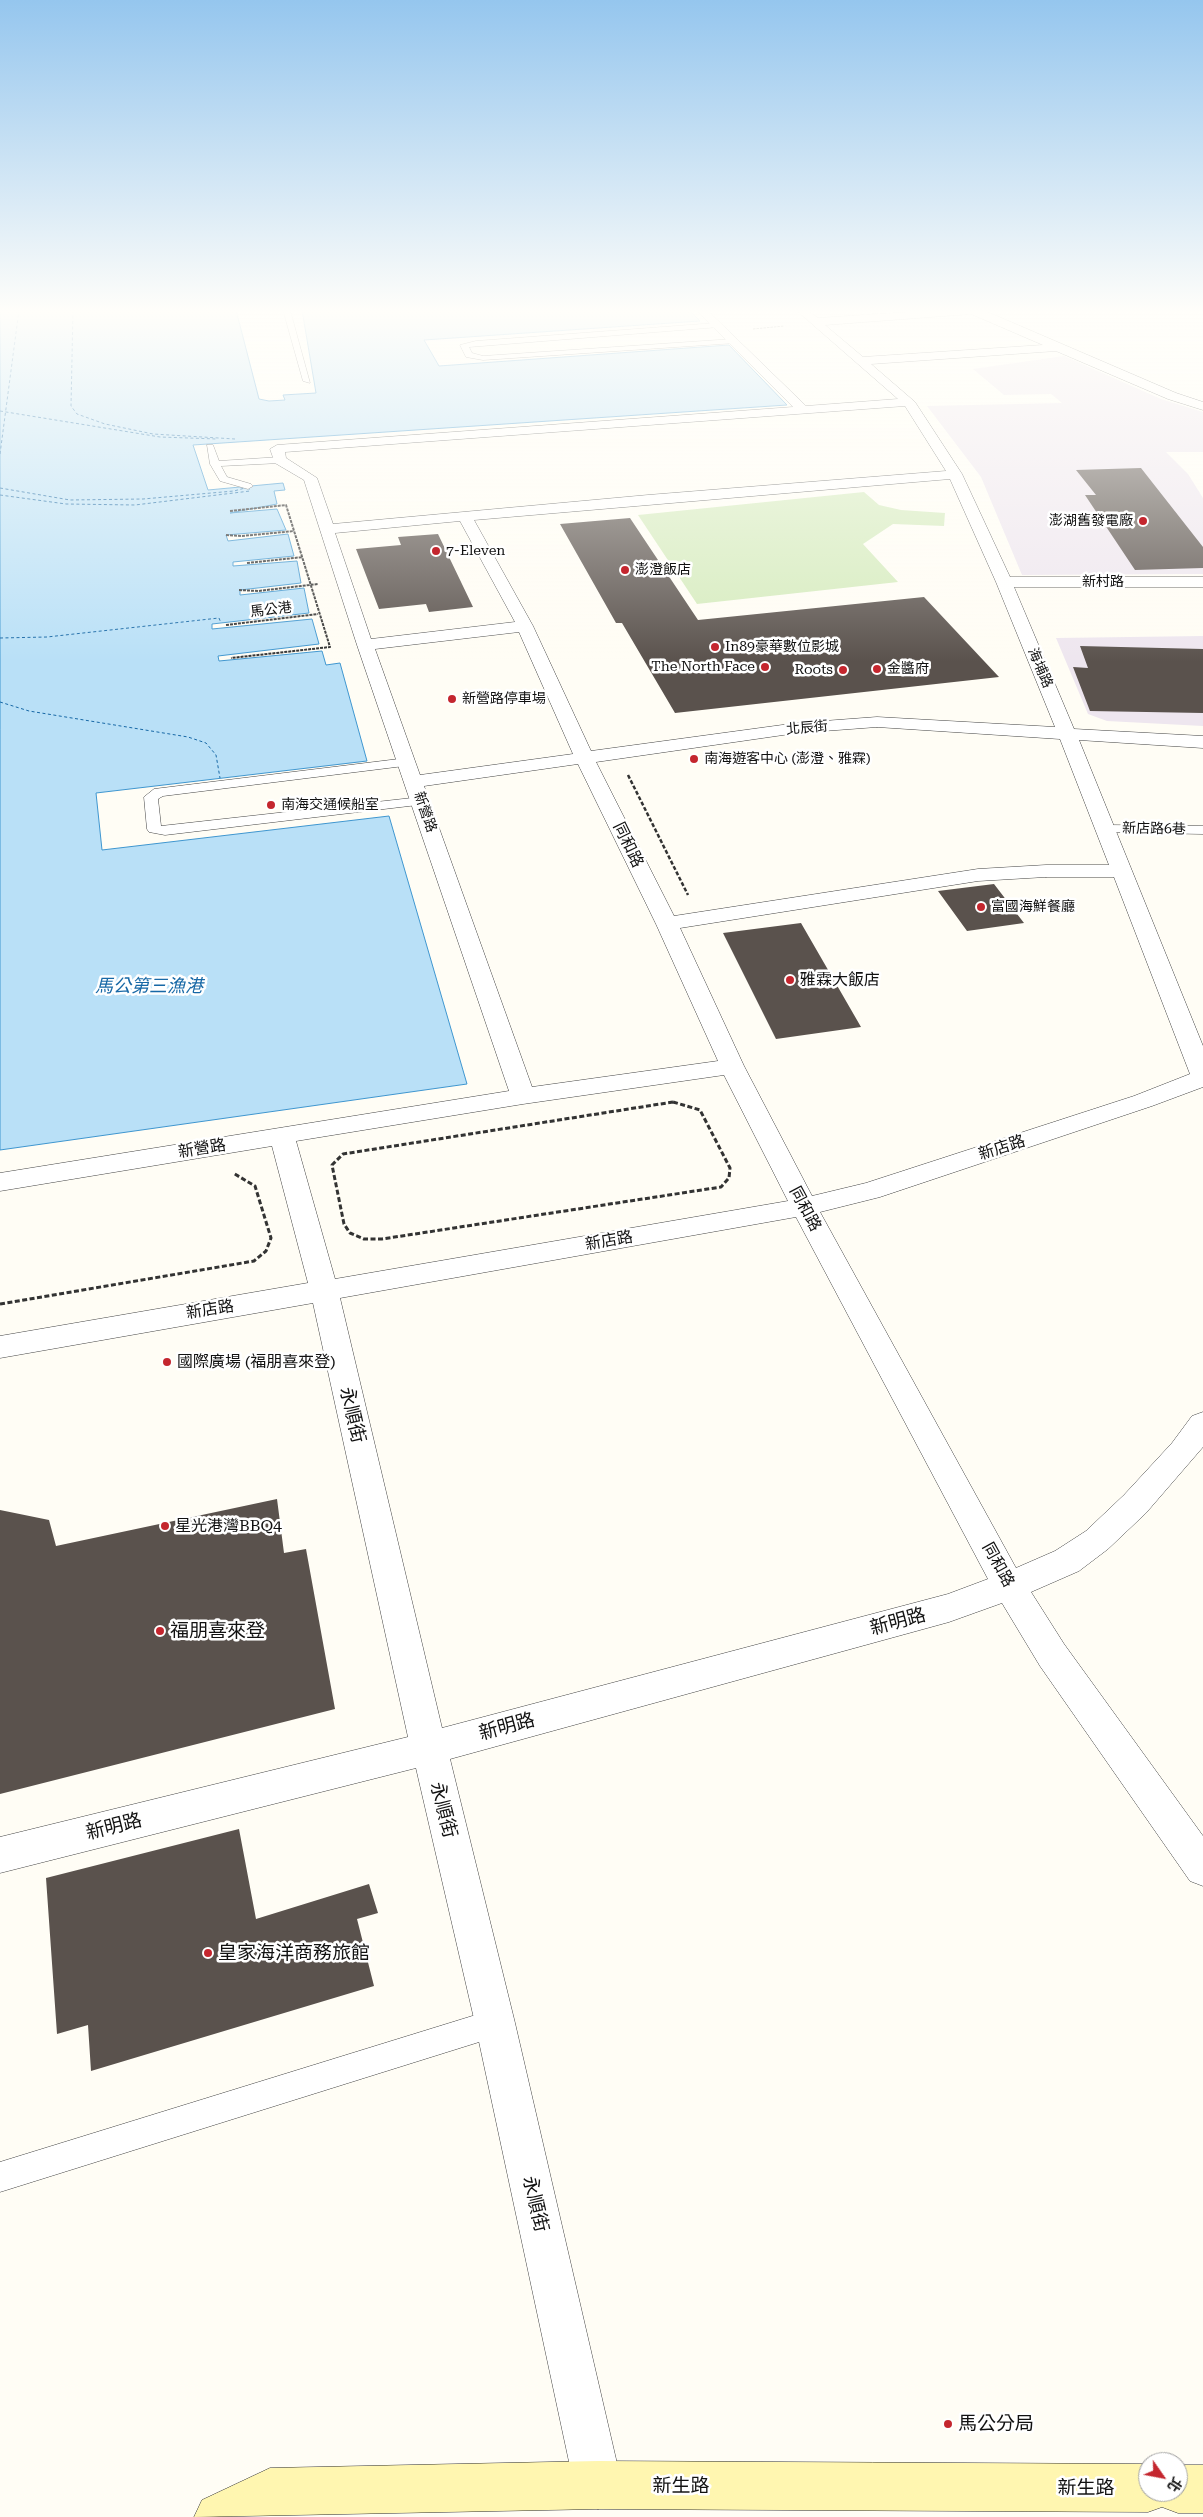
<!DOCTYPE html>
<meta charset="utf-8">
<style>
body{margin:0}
#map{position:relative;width:1203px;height:2517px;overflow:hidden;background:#fffdf5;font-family:"Roboto Serif","Noto Sans TC",serif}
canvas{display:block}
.north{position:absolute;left:1138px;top:2452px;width:50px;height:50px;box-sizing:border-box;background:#fff;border:1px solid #a0a0a0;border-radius:50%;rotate:123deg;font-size:14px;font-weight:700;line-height:20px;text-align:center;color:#111}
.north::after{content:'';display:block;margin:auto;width:18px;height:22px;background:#c4262e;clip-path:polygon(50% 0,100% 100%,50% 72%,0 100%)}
</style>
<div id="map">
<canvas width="1203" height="2517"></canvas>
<div class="north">北</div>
</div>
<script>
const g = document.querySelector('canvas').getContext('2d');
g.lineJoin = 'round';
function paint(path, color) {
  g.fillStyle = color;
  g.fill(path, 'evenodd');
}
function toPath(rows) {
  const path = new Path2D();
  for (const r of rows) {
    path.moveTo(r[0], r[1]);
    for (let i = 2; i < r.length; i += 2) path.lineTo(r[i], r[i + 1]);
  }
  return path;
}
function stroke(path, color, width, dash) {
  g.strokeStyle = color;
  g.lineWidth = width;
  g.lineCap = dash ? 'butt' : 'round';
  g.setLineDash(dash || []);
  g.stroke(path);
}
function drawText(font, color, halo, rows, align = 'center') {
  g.font = font + ' "Roboto Serif","Noto Sans TC",serif';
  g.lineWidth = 5;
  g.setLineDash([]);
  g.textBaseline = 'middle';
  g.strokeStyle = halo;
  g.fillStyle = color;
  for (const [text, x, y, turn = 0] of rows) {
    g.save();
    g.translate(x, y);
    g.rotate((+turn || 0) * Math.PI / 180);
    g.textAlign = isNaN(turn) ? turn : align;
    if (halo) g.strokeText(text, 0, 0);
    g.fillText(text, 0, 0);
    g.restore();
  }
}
paint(toPath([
 [1064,356,1161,399,1203,412,1203,452,1166,452,1188,474,1203,498,1203,574,1022,575,981,477,927,406,1062,403,1051,394,1004,395,973,369],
 [1203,636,1203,726,1107,721,1088,714,1056,638]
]), '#eee6ef');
paint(toPath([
 [864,492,879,505,901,510,945,513,944,526,893,524,863,544,898,582,697,604,638,515]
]), '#d5ebbd');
const water = toPath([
 [0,310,236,310,259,399,269,401,285,400,283,395,316,393,302,310,689,310,700,321,424,340,439,366,729,345,787,405,193,445,208,490,283,483,285,490,274,491,277,504,230,513,277,509,286,530,226,535,228,541,288,534,294,556,233,562,233,566,297,561,301,583,240,590,240,595,304,588,309,613,212,624,212,629,312,619,319,644,218,656,219,661,322,651,326,665,340,663,367,761,96,793,102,850,389,816,467,1084,0,1150,0,310]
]);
paint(water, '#b9e0f7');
stroke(water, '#3f96cf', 1);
stroke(toPath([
 [73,310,71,406,77,414,105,424,153,434,235,439],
 [0,411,160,437,217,439],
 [0,454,19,310],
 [0,488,70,500,143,499,234,491,245,488],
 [0,495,66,504,135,505,250,491,249,489],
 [0,638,47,637,219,618,221,623],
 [0,702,29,711,188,737,206,743,216,755,220,778]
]), '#1768a6', 1, [3, 2.5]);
paint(toPath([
 [1141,468,1203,547,1203,568,1135,570,1085,495,1096,495,1076,470],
 [630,518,698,620,924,597,999,677,675,713,622,623,616,623,560,524],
 [438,534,473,607,429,612,426,604,379,609,356,549,401,545,398,537],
 [1080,646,1203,649,1203,713,1090,711,1073,667,1088,668],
 [994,884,1024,923,967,931,938,891],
 [801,923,861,1027,776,1039,723,933],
 [277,1499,284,1553,306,1549,335,1709,0,1794,0,1510,49,1520,56,1546],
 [239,1829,256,1919,369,1884,378,1913,357,1919,374,1986,91,2071,88,2025,57,2034,46,1878]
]), '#5a524d');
const lane = toPath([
 [283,310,290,310,310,383,303,381,283,310],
 [716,323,720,325,719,327,469,347,472,353,483,356,733,339,737,341,736,343,483,360,466,357,460,345,476,341,716,323],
 [207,445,213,445,219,461,280,457,285,460,280,463,221,466,227,477,251,484,253,486,248,489,220,481,210,464,207,445],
 [407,758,413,762,412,765,163,796,158,799,161,826,421,797,426,798,428,801,426,804,165,835,149,832,147,829,144,797,154,789,407,758],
 [1105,825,1203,826,1203,834,1100,832,1098,829,1100,826,1105,825],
 [495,2009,505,2013,509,2023,505,2033,495,2037,0,2192,0,2162,495,2009]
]);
const street = toPath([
 [696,310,707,310,806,406,898,399,796,310,807,310,818,318,938,310,983,310,1176,393,1203,402,1203,410,1168,399,1056,351,871,364,915,402,962,474,1010,577,1203,577,1203,587,1014,587,1074,729,1203,736,1203,748,1079,740,1203,1046,1203,1087,1152,1106,880,1197,820,1212,1016,1568,1055,1551,1086,1531,1124,1495,1172,1443,1192,1416,1203,1412,1203,1447,1146,1513,1108,1549,1079,1571,1031,1592,1064,1644,1203,1836,1203,1886,1190,1881,1040,1666,1002,1603,949,1622,450,1759,515,2023,622,2485,615,2502,598,2509,581,2502,574,2485,475,2023,416,1768,0,1873,0,1837,408,1737,313,1303,0,1358,0,1336,308,1283,272,1146,0,1191,0,1173,509,1091,357,645,304,480,275,463,270,449,277,445,793,407,696,310],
 [971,314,1043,345,863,357,825,325,971,314],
 [905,406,946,471,648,495,333,524,317,478,286,458,285,452,905,406],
 [950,479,996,582,1055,727,877,717,797,723,591,751,533,626,474,520,950,479],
 [460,521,515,622,371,639,335,533,460,521],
 [519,632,573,754,420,775,375,649,519,632],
 [877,727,1060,739,1109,865,1046,865,978,869,674,916,596,762,797,733,877,727],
 [578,764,656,924,718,1061,532,1087,424,786,578,764],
 [1046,877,1114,877,1190,1074,1134,1096,866,1183,812,1196,744,1066,680,928,978,881,1046,877],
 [724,1075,788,1201,335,1279,296,1141,523,1104,724,1075],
 [796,1217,988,1579,948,1594,442,1728,340,1298,796,1217]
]);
const secondary = toPath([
 [598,2461,1148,2464,1148,2492,1178,2492,1178,2465,1203,2465,1203,2513,1178,2513,1162,2507,1148,2512,598,2509,194,2517,202,2500,270,2468,598,2461]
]);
stroke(lane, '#444', 1);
stroke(street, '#444', 1);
stroke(secondary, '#333', 1);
stroke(toPath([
 [753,329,784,326]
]), '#333', 1, [2.5, 1]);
stroke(toPath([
 [230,511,286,505,330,647,231,658],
 [226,535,242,536,294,531],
 [247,563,303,557],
 [239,590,258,591,318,584],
 [226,625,318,614]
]), '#333', 2, [3, 1]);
stroke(toPath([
 [628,775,688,895]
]), '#333', 2.5, [4, 2]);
stroke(toPath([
 [673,1102,700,1110,730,1168,729,1178,721,1187,382,1239,364,1239,350,1233,344,1224,332,1165,343,1154,673,1102],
 [0,1304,254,1261,266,1251,271,1238,255,1186,233,1173]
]), '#333', 3, [5, 2.5]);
paint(lane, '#fff');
paint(street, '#fff');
paint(secondary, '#fff6b0');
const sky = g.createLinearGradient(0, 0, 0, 662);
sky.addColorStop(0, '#95c6ee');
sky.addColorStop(0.47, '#fffefa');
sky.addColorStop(1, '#fffefa00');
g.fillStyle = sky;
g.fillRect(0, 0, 1203, 662);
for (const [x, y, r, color] of [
 [1143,521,5,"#c4262e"],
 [436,551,5,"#c4262e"],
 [625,570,5,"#c4262e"],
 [715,647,5,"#c4262e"],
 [765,667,5,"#c4262e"],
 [877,669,5,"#c4262e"],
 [843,670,5,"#c4262e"],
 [452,699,5,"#c4262e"],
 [694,759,5,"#c4262e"],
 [271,805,5,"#c4262e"],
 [981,907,5,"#c4262e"],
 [790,980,5,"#c4262e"],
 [167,1362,5,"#c4262e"],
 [165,1526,5,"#c4262e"],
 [160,1631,5,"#c4262e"],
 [208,1953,5,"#c4262e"],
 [948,2424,5,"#c4262e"]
]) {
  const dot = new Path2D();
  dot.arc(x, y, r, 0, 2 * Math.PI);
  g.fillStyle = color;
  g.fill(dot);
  stroke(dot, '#fff', 2);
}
drawText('14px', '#111', '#fff', [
 ["澎湖舊發電廠",1133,521,"right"],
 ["7-Eleven",446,551],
 ["澎澄飯店",635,570],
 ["In89豪華數位影城",725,647],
 ["The North Face",755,667,"right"],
 ["金醬府",887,669],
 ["Roots",833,670,"right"],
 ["新營路停車場",462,699],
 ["南海遊客中心 (澎澄、雅霖)",704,759],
 ["南海交通候船室",281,805],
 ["富國海鮮餐廳",991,907]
], 'left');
drawText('14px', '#111', '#fff', [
 ["新村路",1103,582],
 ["馬公港",271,610,-7],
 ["海埔路",1040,668,67],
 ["北辰街",807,728,-5],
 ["新營路",425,812,71],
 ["新店路6巷",1154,829,1]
]);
drawText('16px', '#111', '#fff', [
 ["同和路",628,845,64],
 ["新店路",1002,1148,-18],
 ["新營路",202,1149,-9],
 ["同和路",805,1209,62],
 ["新店路",609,1241,-10],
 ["新店路",210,1310,-9],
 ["同和路",998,1565,61]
]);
drawText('16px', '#111', '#fff', [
 ["雅霖大飯店",800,980],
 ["國際廣場 (福朋喜來登)",177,1362],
 ["星光港灣BBQ4",175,1526]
], 'left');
drawText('italic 18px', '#1768a6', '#fff', [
 ["馬公第三漁港",149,987]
]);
drawText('19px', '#111', '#fff', [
 ["永順街",352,1415,77],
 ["新明路",898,1622,-15],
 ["新明路",507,1727,-15],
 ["永順街",443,1810,76],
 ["新明路",114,1827,-14],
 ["永順街",535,2204,77],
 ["新生路",681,2486],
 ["新生路",1086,2488]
]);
drawText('19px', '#111', '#fff', [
 ["福朋喜來登",170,1631],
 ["皇家海洋商務旅館",218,1953],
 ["馬公分局",958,2424]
], 'left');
</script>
